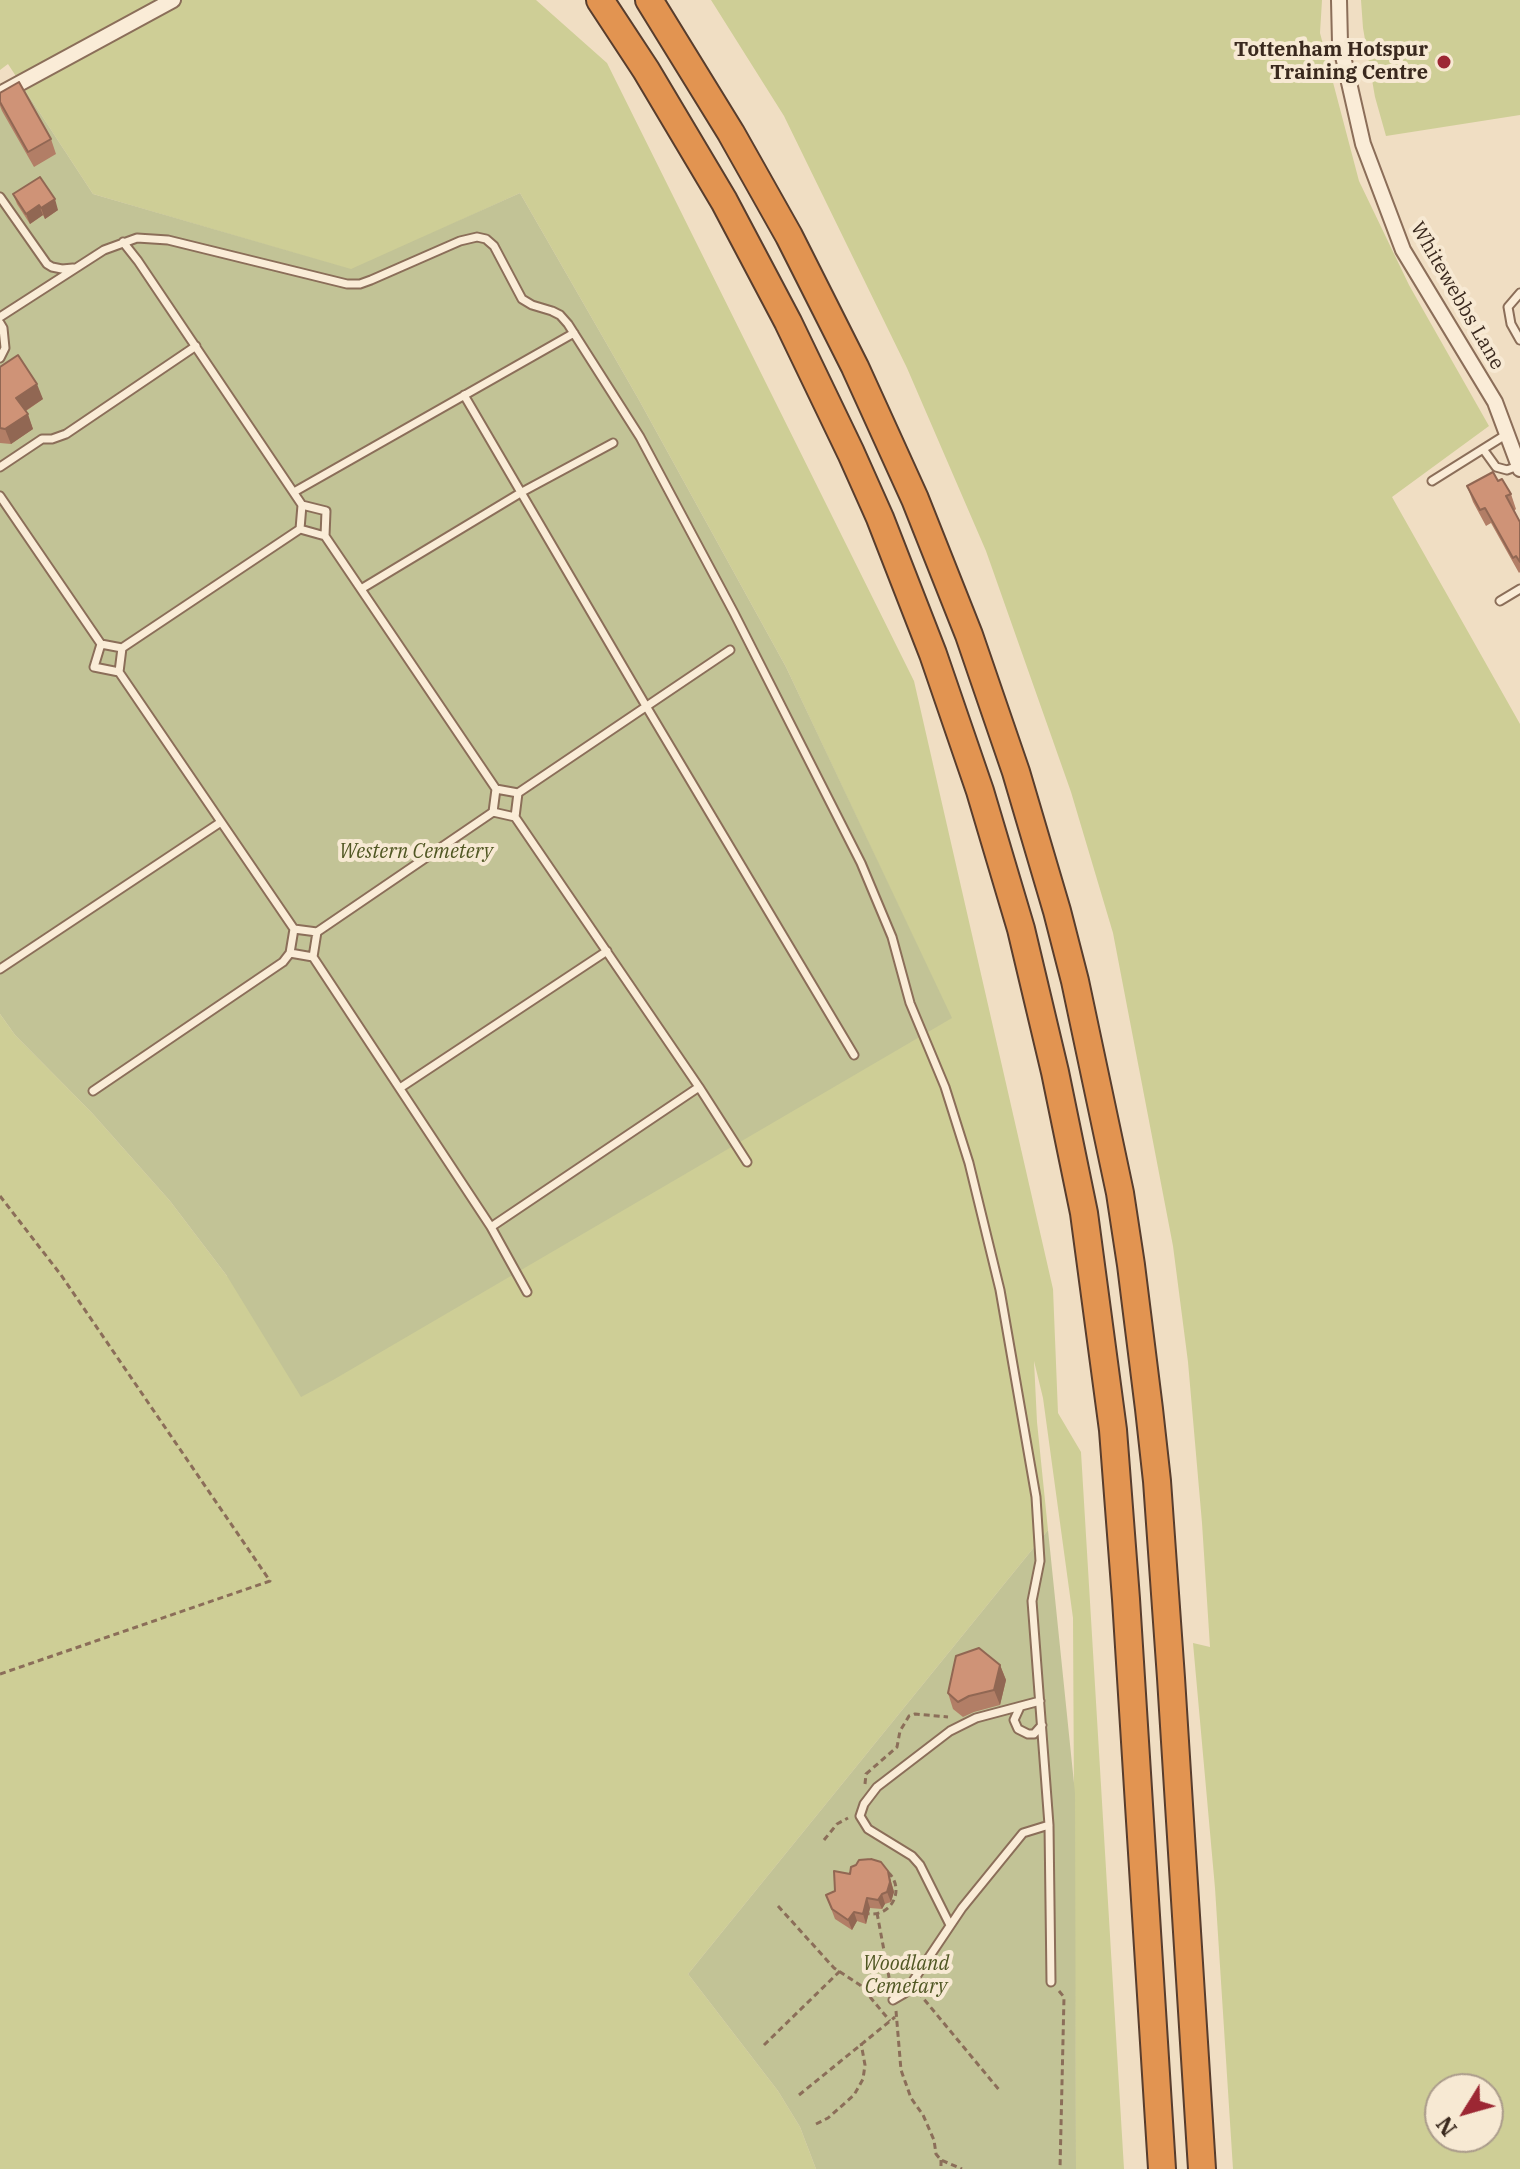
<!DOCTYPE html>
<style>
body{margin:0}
#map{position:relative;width:1520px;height:2169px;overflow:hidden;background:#f0dec3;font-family:"IBM Plex Serif",serif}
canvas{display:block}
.north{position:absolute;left:1424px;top:2073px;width:80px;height:80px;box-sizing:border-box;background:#f7e9d3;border:2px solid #ab9c8b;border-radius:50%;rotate:233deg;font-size:22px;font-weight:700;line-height:32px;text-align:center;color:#3a291e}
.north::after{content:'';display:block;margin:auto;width:28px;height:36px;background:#9c2733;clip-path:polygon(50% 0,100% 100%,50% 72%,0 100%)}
</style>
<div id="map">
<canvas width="1520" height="2169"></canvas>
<div class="north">N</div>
</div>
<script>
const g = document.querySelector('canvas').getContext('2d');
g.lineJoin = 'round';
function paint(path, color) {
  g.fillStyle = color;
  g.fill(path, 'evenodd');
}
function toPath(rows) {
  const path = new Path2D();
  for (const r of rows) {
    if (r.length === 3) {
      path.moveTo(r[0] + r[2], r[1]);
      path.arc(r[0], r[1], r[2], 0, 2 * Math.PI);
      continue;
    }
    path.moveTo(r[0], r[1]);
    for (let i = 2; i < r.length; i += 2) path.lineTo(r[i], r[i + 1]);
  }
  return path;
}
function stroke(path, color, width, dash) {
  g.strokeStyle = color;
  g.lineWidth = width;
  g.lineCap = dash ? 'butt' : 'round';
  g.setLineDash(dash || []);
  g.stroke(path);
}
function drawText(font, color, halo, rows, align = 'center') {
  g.font = font + ' "IBM Plex Serif",serif';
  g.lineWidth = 8;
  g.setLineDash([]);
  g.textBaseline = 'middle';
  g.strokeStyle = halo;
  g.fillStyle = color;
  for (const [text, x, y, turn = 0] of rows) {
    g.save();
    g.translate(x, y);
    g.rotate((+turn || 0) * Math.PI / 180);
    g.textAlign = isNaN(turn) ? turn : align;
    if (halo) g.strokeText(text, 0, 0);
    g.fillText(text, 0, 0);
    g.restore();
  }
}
paint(toPath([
 [0,0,536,0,607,63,914,681,1053,1289,1058,1413,1081,1452,1124,2169,1076,2169,1073,1618,1043,1398,1034,1361,1037,1422,1048,1530,688,1974,778,2091,800,2127,816,2169,0,2169,0,1014,15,1035,92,1113,170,1201,227,1276,951,1018,786,667,639,400,520,193,352,270,93,194,8,64,0,70],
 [711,0,1322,0,1320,33,1359,181,1409,285,1489,426,1392,497,1520,724,1520,2169,1233,2169,1215,1888,1193,1643,1210,1647,1202,1523,1188,1362,1173,1246,1113,933,1071,792,986,551,907,368,784,116],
 [1440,2089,1488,2089,1488,2137,1440,2137],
 [1361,0,1520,0,1520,115,1386,136,1375,97,1363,28]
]), '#cece96');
paint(toPath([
 [25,90,93,194,351,269,520,193,639,400,786,667,952,1018,333,1380,301,1397,227,1276,170,1201,92,1113,15,1035,0,1014,0,107],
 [1048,1530,1075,1793,1076,2169,816,2169,800,2127,778,2091,688,1974]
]), '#c2c396');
const service = toPath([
 [0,197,47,264,52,267,62,269,73,268],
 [123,242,138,261,302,505,300,529,325,536,496,789,493,812,515,817,699,1087,747,1162],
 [1520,293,1508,307,1511,324,1520,340],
 [0,317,104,250,137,238,168,240,347,284,360,284,371,280,460,241,477,237,486,239,494,246,522,299,532,305,552,311,560,315,568,324,640,437,734,613,861,863,892,937,910,1003,945,1087,969,1163,1000,1290,1036,1497,1040,1561,1032,1601,1049,1825,1051,1982],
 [0,323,3,328,5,348,0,358],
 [464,395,646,706,854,1055],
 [1483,449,1496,467,1507,470,1518,466],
 [0,467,42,439,52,439,66,434,196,346],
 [1432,481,1507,434],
 [294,492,574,333],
 [0,496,101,644],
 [302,505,326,511,325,536],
 [361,589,522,492,613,443],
 [1500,601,1520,589],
 [122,648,119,672,94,667,101,644,122,648,300,529],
 [119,672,294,929,290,953,313,957,491,1227,527,1292],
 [496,789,518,793,515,817],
 [518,793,730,650],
 [294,929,317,932,313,957],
 [317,932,493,812],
 [0,969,221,822],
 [400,1088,607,951],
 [93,1091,283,962,290,953],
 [491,1227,699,1087],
 [1020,1707,1014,1720,1018,1729,1028,1734,1034,1734,1042,1725],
 [950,1925,920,1865,912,1856,868,1829,860,1816,864,1804,877,1787,950,1731,976,1718,1040,1701],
 [893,2000,905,1993,962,1908,1023,1833,1049,1825]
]);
const minor = toPath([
 [1339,0,1340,43,1363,144,1403,250,1495,402,1520,469],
 [0,94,173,0]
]);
const motorway = toPath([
 [600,0,646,70,724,201,788,322,851,453,880,518,933,654,980,791,1021,929,1055,1072,1084,1213,1113,1430,1126,1599,1162,2169],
 [649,0,731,133,789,236,855,367,915,499,969,635,1016,772,1057,911,1075,981,1120,1193,1131,1265,1149,1409,1157,1481,1171,1678,1202,2169]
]);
stroke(service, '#8b6e59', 11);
stroke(minor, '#8b6e59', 18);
stroke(motorway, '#583d2d', 30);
stroke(toPath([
 [0,1196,61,1275,270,1581,0,1674],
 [865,1784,866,1774,897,1747,900,1731,909,1716,915,1714,948,1717],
 [824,1840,837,1824,848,1818],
 [872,1890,24],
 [778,1906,834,1968,860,1985,890,2021],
 [877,1913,891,1988],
 [1059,1991,1064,1997,1060,2169],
 [918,1992,1000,2091],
 [896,2011,901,2070,911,2098,923,2115,934,2140,936,2154,941,2160,962,2169],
 [764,2045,840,1971],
 [799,2095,895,2017],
 [816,2124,828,2118,854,2095,863,2079,865,2065,861,2043],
 [941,2160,941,2169]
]), '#8b6e59', 3, [6, 4]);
stroke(service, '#faecd7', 7);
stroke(minor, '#faecd7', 14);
stroke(motorway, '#e29451', 26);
paint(toPath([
 [0,93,51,139,56,154,34,167,2,111,0,106],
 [13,194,58,210,45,219,43,215,30,224,17,204],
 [0,367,43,399,26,411,33,429,11,444,0,443],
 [1467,486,1511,494,1516,509,1514,511,1520,522,1520,572,1519,573,1491,523,1486,526,1473,502],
 [1000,1665,1006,1680,1000,1705,974,1712,963,1717,953,1709,948,1693],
 [856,1865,888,1871,894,1892,891,1902,885,1904,882,1909,870,1908,866,1924,857,1921,852,1930,835,1919,826,1895,835,1891,850,1874]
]), '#b27e66');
paint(toPath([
 [55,199,58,210,45,219,41,208],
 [39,205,43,215,30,224,26,214],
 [37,384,43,399,22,413,16,398],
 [28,414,33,429,11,444,5,429],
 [1000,1665,1006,1680,1000,1705,994,1690],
 [888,1871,894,1892,891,1902,887,1892],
 [882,1894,885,1904,882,1909,878,1900],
 [867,1898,870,1908,866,1924,863,1914],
 [854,1912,857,1921,852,1930,848,1920]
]), '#916753');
const building = toPath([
 [19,82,51,139,28,152,0,102,0,93,19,82],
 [40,177,55,199,41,208,39,205,26,214,13,194,40,177],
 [18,355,37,384,16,398,28,414,5,429,0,428,0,367,18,355],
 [1493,472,1498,481,1502,479,1511,494,1506,496,1520,522,1520,562,1516,556,1513,558,1485,508,1480,510,1467,486,1493,472],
 [979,1648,1000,1665,994,1690,969,1696,958,1702,948,1693,956,1656,979,1648],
 [871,1859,881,1862,888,1871,890,1882,887,1892,882,1894,878,1900,867,1898,863,1914,854,1912,848,1920,832,1909,826,1895,835,1891,834,1871,850,1874,851,1867,856,1865,859,1860,871,1859]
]);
paint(building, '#cf9377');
stroke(building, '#916753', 2);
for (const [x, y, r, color] of [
 [1444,62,8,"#9c2733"]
]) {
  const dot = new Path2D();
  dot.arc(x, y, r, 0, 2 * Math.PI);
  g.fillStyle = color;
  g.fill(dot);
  stroke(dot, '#f7e9d3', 3);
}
drawText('bold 20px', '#3a291e', '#f7e9d3', [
 ["Tottenham Hotspur",1428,50],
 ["Training Centre",1428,73]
], 'right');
drawText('20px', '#3a291e', '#f7e9d3', [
 ["Whitewebbs Lane",1457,296,60]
]);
drawText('italic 20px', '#505723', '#f7e9d3', [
 ["Western Cemetery",416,852],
 ["Woodland",906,1964],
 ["Cemetary",906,1987]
]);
</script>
